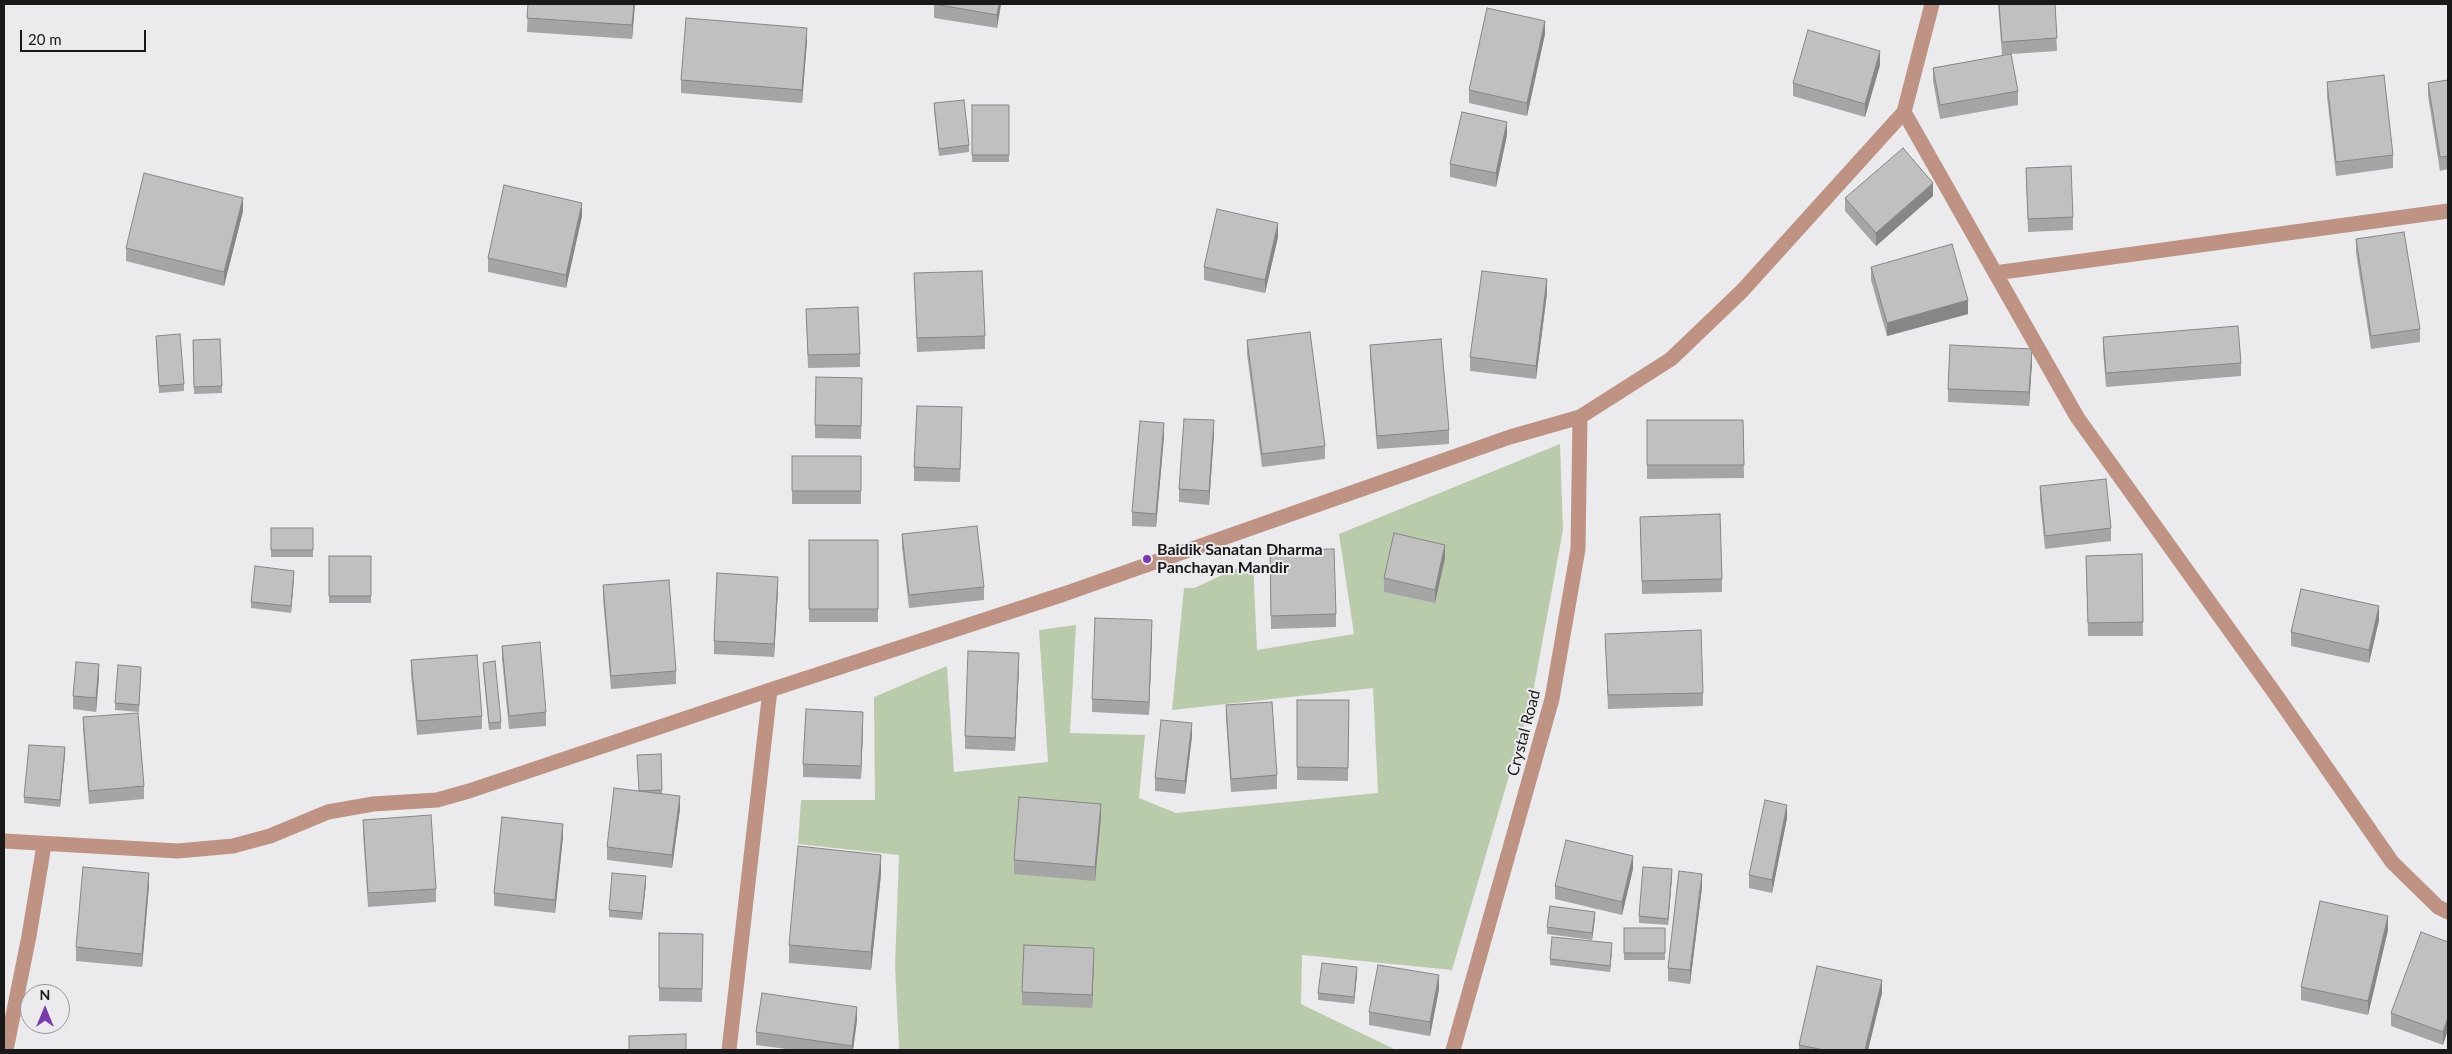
<!DOCTYPE html>
<style>
body{margin:0}
#map{position:relative;width:2452px;height:1054px;overflow:hidden;background:#ebebed;font-family:Lato,sans-serif}
canvas{display:block}
.frame{position:absolute;inset:0;border:5px solid #19191a;pointer-events:none}
.north{position:absolute;left:20px;top:984px;width:50px;height:50px;box-sizing:border-box;background:#ebebed;border:1px solid #979799;border-radius:50%;rotate:0deg;font-size:14px;font-weight:700;line-height:20px;text-align:center;color:#19191a}
.north::after{content:'';display:block;margin:auto;width:18px;height:22px;background:#7b3baf;clip-path:polygon(50% 0,100% 100%,50% 72%,0 100%)}
.scale{position:absolute;left:20px;top:30px;width:126px;height:22px;box-sizing:border-box;border:2px solid #19191a;border-top:0;padding-left:6px;font-size:15px;line-height:18px;white-space:nowrap;color:#19191a;-webkit-text-stroke:4px #ebebed;paint-order:stroke}
</style>
<div id="map">
<canvas width="2452" height="1054"></canvas>
<div class="frame"></div>
<div class="north">N</div>
<div class="scale">20 m</div>
</div>
<script>
const g = document.querySelector('canvas').getContext('2d');
g.lineJoin = 'round';
function paint(path, color) {
  g.fillStyle = color;
  g.fill(path, 'evenodd');
}
function toPath(rows) {
  const path = new Path2D();
  for (const r of rows) {
    path.moveTo(r[0], r[1]);
    for (let i = 2; i < r.length; i += 2) path.lineTo(r[i], r[i + 1]);
  }
  return path;
}
function stroke(path, color, width, dash) {
  g.strokeStyle = color;
  g.lineWidth = width;
  g.lineCap = dash ? 'butt' : 'round';
  g.setLineDash(dash || []);
  g.stroke(path);
}
function drawText(font, color, halo, rows, align = 'center') {
  g.font = font + ' Lato,sans-serif';
  g.lineWidth = 4;
  g.setLineDash([]);
  g.textBaseline = 'middle';
  g.strokeStyle = halo;
  g.fillStyle = color;
  for (const [text, x, y, turn = 0] of rows) {
    g.save();
    g.translate(x, y);
    g.rotate((+turn || 0) * Math.PI / 180);
    g.textAlign = isNaN(turn) ? turn : align;
    if (halo) g.strokeText(text, 0, 0);
    g.fillText(text, 0, 0);
    g.restore();
  }
}
paint(toPath([
 [1560,444,1563,530,1532,698,1452,970,1302,955,1301,1004,1396,1050,896,1050,899,1049,895,966,899,855,798,844,801,800,875,800,874,697,947,666,954,772,1048,762,1039,630,1076,625,1070,733,1145,735,1139,798,1176,813,1378,793,1373,688,1172,710,1184,588,1194,588,1253,561,1257,650,1354,634,1339,534]
]), '#bacbac');
stroke(toPath([
 [1904,112,2077,417,2276,695,2392,862,2438,907,2448,912],
 [1995,273,2448,211],
 [4,841,178,851,233,846,270,836,328,812,373,804,437,800,469,791,770,690,1064,594,1510,437,1580,417,1671,359,1742,291,1904,112,1932,4],
 [6,1050,29,936,44,845],
 [729,1050,770,690],
 [1453,1050,1552,699,1578,549,1580,417]
]), '#be9384', 15);
paint(toPath([
 [528,4,635,4,632,39,527,32],
 [934,4,1001,4,997,28,934,18],
 [1998,4,2055,4,2057,51,2011,54,2018,91,2018,105,1940,119,1933,81,1933,68,2011,54,2002,55],
 [1545,34,1527,116,1469,103,1469,90],
 [807,41,802,103,681,93,681,80],
 [1880,65,1865,117,1793,96,1793,83],
 [2448,80,2448,169,2440,171,2428,96,2428,83],
 [2327,82,2393,155,2393,168,2336,176,2327,96],
 [934,103,969,145,969,152,939,156,934,110],
 [972,105,1009,105,1009,162,972,162],
 [1507,135,1496,187,1450,177,1450,164],
 [2026,168,2073,217,2073,230,2028,232],
 [1933,196,1876,246,1845,211,1845,198],
 [243,211,224,286,126,261,126,248],
 [582,216,566,288,488,272,488,258],
 [1278,237,1265,293,1204,280,1204,267],
 [2356,239,2420,329,2420,342,2371,349,2356,253],
 [1871,267,1968,314,1887,336,1871,280],
 [914,273,985,336,985,349,917,352],
 [1547,293,1536,379,1470,371,1470,357],
 [806,309,860,354,860,367,808,368],
 [156,336,184,384,184,391,159,393],
 [2103,337,2241,363,2241,376,2106,387,2103,350],
 [220,339,222,393,194,394,193,340],
 [1247,340,1325,446,1325,459,1262,467,1247,354],
 [1370,345,1449,430,1449,444,1377,449,1370,358],
 [2032,362,2029,406,1948,402,1948,389],
 [862,392,861,439,815,438,815,425],
 [962,420,960,482,914,481,914,467],
 [1647,420,1743,420,1744,478,1647,479],
 [1214,434,1209,505,1179,502,1179,489],
 [1164,436,1156,527,1132,526,1132,512],
 [792,456,861,456,861,504,792,504],
 [2040,486,2111,528,2111,541,2045,549,2040,500],
 [1640,517,1722,579,1722,592,1642,594],
 [271,528,313,528,313,557,271,557],
 [902,534,984,587,984,600,909,608,902,547],
 [809,540,878,540,878,622,809,622],
 [1270,550,1336,614,1336,627,1271,629],
 [2142,554,2143,636,2088,636,2086,556],
 [329,556,371,556,371,603,329,603],
 [1445,558,1435,603,1384,592,1384,578],
 [294,578,291,613,251,608,251,602],
 [603,585,676,671,676,684,611,689,603,599],
 [778,590,774,657,714,654,714,641],
 [2379,620,2369,663,2291,646,2291,632],
 [1152,634,1149,715,1092,712,1092,699],
 [1605,634,1703,693,1703,706,1608,709],
 [502,646,546,712,546,726,509,729,502,659],
 [411,660,482,716,482,729,417,735,411,674],
 [483,663,501,722,501,729,489,730,483,669],
 [1019,667,1015,751,965,749,965,736],
 [141,674,139,712,115,710,115,703],
 [99,677,96,712,73,709,73,696],
 [1297,700,1349,700,1348,781,1297,780],
 [1226,705,1277,775,1277,789,1231,792,1226,719],
 [83,717,144,786,144,799,89,804,83,730],
 [863,725,861,779,803,777,803,764],
 [1192,736,1185,794,1155,791,1155,778],
 [65,754,60,807,24,803,24,797],
 [661,754,662,794,680,809,672,868,607,860,607,847],
 [1101,817,1095,881,1014,874,1014,860],
 [1787,818,1772,893,1749,888,1749,875],
 [363,820,436,889,436,902,368,907,363,833],
 [563,837,555,913,494,906,494,893],
 [1633,869,1622,915,1555,899,1555,886],
 [881,874,871,970,789,963,789,945],
 [1672,876,1668,925,1639,923,1639,916],
 [646,883,642,920,609,917,609,910],
 [149,886,142,967,76,961,76,947],
 [1702,887,1690,984,1668,981,1668,968],
 [1595,918,1592,940,1547,934,1547,927],
 [1624,928,1665,928,1665,960,1624,960],
 [2388,930,2368,1015,2301,1000,2301,987],
 [659,933,703,934,702,1002,659,1001],
 [2448,942,2443,1045,2391,1026,2391,1013],
 [1612,950,1610,972,1550,965,1550,959],
 [1094,961,1092,1008,1022,1005,1022,992],
 [1357,974,1354,1004,1318,1000,1318,993],
 [1439,989,1430,1036,1369,1025,1369,1012],
 [1882,993,1868,1050,1799,1050,1799,1045],
 [857,1020,853,1050,794,1050,756,1045,756,1032]
]), '#a5a5a6');
paint(toPath([
 [634,4,635,4,632,39,632,25],
 [999,4,1001,4,997,28,997,15],
 [1545,21,1545,34,1527,116,1527,103],
 [807,28,807,41,802,103,802,90],
 [1880,51,1880,65,1865,117,1865,104],
 [1507,122,1507,135,1496,187,1496,173],
 [1933,183,1933,196,1876,246,1876,233],
 [243,198,243,211,224,286,224,272],
 [582,203,582,216,566,288,566,275],
 [1278,223,1278,237,1265,293,1265,280],
 [1547,279,1547,293,1536,379,1536,366],
 [1968,300,1968,314,1887,336,1887,323],
 [2032,349,2032,362,2029,406,2029,392],
 [1214,420,1214,434,1209,505,1209,491],
 [1164,423,1164,436,1156,527,1156,514],
 [1445,545,1445,558,1435,603,1435,590],
 [294,571,294,578,291,613,291,606],
 [778,577,778,590,774,657,774,644],
 [2379,606,2379,620,2369,663,2369,650],
 [1152,620,1152,634,1149,715,1149,702],
 [1019,653,1019,667,1015,751,1015,738],
 [99,664,99,677,96,712,96,698],
 [863,712,863,725,861,779,861,766],
 [1192,723,1192,736,1185,794,1185,781],
 [65,747,65,754,60,807,60,800],
 [680,796,680,809,672,868,672,855],
 [1101,804,1101,817,1095,881,1095,867],
 [1787,805,1787,818,1772,893,1772,880],
 [563,824,563,837,555,913,555,900],
 [881,855,881,874,871,970,871,952],
 [1633,856,1633,869,1622,915,1622,902],
 [1672,869,1672,876,1668,925,1668,919],
 [149,873,149,886,142,967,142,954],
 [1702,874,1702,887,1690,984,1690,970],
 [646,876,646,883,642,920,642,913],
 [1595,912,1595,918,1592,940,1592,933],
 [2388,916,2388,930,2368,1015,2368,1001],
 [1612,943,1612,950,1610,972,1610,966],
 [1094,948,1094,961,1092,1008,1092,995],
 [1357,967,1357,974,1354,1004,1354,997],
 [1439,975,1439,989,1430,1036,1430,1022],
 [1882,980,1882,993,1868,1050,1865,1050],
 [857,1007,857,1020,853,1050,852,1050],
 [2448,1017,2448,1030,2443,1045,2443,1032]
]), '#868687');
const building = toPath([
 [528,4,634,4,632,25,527,18,528,4],
 [934,4,999,4,997,15,934,4],
 [1999,4,2055,4,2057,38,2002,42,1999,4],
 [1487,8,1545,21,1527,103,1469,90,1487,8],
 [686,18,807,28,802,90,681,80,686,18],
 [1808,30,1880,51,1865,104,1793,83,1808,30],
 [2011,54,2018,91,1940,105,1933,68,2011,54],
 [2384,75,2393,155,2336,162,2327,82,2384,75],
 [2448,80,2448,156,2440,157,2428,83,2448,80],
 [964,100,969,145,939,149,934,103,964,100],
 [972,105,1009,105,1009,155,972,155,972,105],
 [1462,112,1507,122,1496,173,1450,164,1462,112],
 [1903,148,1933,183,1876,233,1845,198,1903,148],
 [2071,166,2073,217,2028,219,2026,168,2071,166],
 [144,173,243,198,224,272,126,248,144,173],
 [504,185,582,203,566,275,488,258,504,185],
 [1217,209,1278,223,1265,280,1204,267,1217,209],
 [2404,232,2420,329,2371,336,2356,239,2404,232],
 [1952,244,1968,300,1887,323,1871,267,1952,244],
 [982,271,985,336,917,338,914,273,982,271],
 [1482,271,1547,279,1536,366,1470,357,1482,271],
 [858,307,860,354,808,355,806,309,858,307],
 [2238,326,2241,363,2106,373,2103,337,2238,326],
 [1310,332,1325,446,1262,454,1247,340,1310,332],
 [180,334,184,384,159,386,156,336,180,334],
 [220,339,222,386,194,387,193,340,220,339],
 [1441,339,1449,430,1377,436,1370,345,1441,339],
 [1950,345,2032,349,2029,392,1948,389,1950,345],
 [816,377,862,378,861,426,815,425,816,377],
 [917,406,962,407,960,469,914,467,917,406],
 [1184,419,1214,420,1209,491,1179,489,1184,419],
 [1647,420,1743,420,1744,465,1647,465,1647,420],
 [1140,421,1164,423,1156,514,1132,512,1140,421],
 [792,456,861,456,861,491,792,491,792,456],
 [2106,479,2111,528,2045,536,2040,486,2106,479],
 [1720,514,1722,579,1642,581,1640,517,1720,514],
 [977,526,984,587,909,595,902,534,977,526],
 [271,528,313,528,313,550,271,550,271,528],
 [1394,533,1445,545,1435,590,1384,578,1394,533],
 [809,540,878,540,878,609,809,609,809,540],
 [1334,549,1336,614,1271,616,1270,550,1334,549],
 [2142,554,2143,622,2088,623,2086,556,2142,554],
 [329,556,371,556,371,596,329,596,329,556],
 [255,566,294,571,291,606,251,602,255,566],
 [717,573,778,577,774,644,714,641,717,573],
 [669,580,676,671,611,676,603,585,669,580],
 [2301,589,2379,606,2369,650,2291,632,2301,589],
 [1095,618,1152,620,1149,702,1092,699,1095,618],
 [1701,630,1703,693,1608,695,1605,634,1701,630],
 [540,642,546,712,509,716,502,646,540,642],
 [968,651,1019,653,1015,738,965,736,968,651],
 [477,655,482,716,417,721,411,660,477,655],
 [495,661,501,722,489,723,483,663,495,661],
 [76,662,99,664,96,698,73,696,76,662],
 [118,665,141,667,139,705,115,703,118,665],
 [1297,700,1349,700,1348,768,1297,767,1297,700],
 [1272,702,1277,775,1231,779,1226,705,1272,702],
 [806,709,863,712,861,766,803,764,806,709],
 [138,713,144,786,89,791,83,717,138,713],
 [1161,720,1192,723,1185,781,1155,778,1161,720],
 [29,745,65,747,60,800,24,797,29,745],
 [661,754,662,790,639,791,637,755,661,754],
 [614,788,680,796,672,855,607,847,614,788],
 [1019,797,1101,804,1095,867,1014,860,1019,797],
 [1765,800,1787,805,1772,880,1749,875,1765,800],
 [431,815,436,889,368,893,363,820,431,815],
 [502,817,563,824,555,900,494,893,502,817],
 [1566,840,1633,856,1622,902,1555,886,1566,840],
 [798,846,881,855,871,952,789,945,798,846],
 [83,867,149,873,142,954,76,947,83,867],
 [1643,867,1672,869,1668,919,1639,916,1643,867],
 [1679,871,1702,874,1690,970,1668,968,1679,871],
 [612,873,646,876,642,913,609,910,612,873],
 [2320,901,2388,916,2368,1001,2301,987,2320,901],
 [1550,906,1595,912,1592,933,1547,927,1550,906],
 [1624,928,1665,928,1665,953,1624,953,1624,928],
 [2421,932,2448,942,2448,1017,2443,1032,2391,1013,2421,932],
 [659,933,703,934,702,989,659,988,659,933],
 [1552,937,1612,943,1610,966,1550,959,1552,937],
 [1024,945,1094,948,1092,995,1022,992,1024,945],
 [1322,963,1357,967,1354,997,1318,993,1322,963],
 [1378,965,1439,975,1430,1022,1369,1012,1378,965],
 [1817,966,1882,980,1865,1050,1824,1050,1799,1045,1817,966],
 [762,993,857,1007,852,1046,756,1032,762,993],
 [686,1034,686,1050,629,1050,629,1036,686,1034]
]);
paint(building, '#c0c0c1');
stroke(building, '#868687', 1);
for (const [x, y, r, color] of [
 [1147,559,5,"#7b3baf"]
]) {
  const dot = new Path2D();
  dot.arc(x, y, r, 0, 2 * Math.PI);
  g.fillStyle = color;
  g.fill(dot);
  stroke(dot, '#ebebed', 2);
}
drawText('bold 16px', '#19191a', '#ebebed', [
 ["Baidik Sanatan Dharma",1157,550],
 ["Panchayan Mandir",1157,568]
], 'left');
drawText('16px', '#19191a', '#ebebed', [
 ["Crystal Road",1524,733,-75]
]);
</script>
